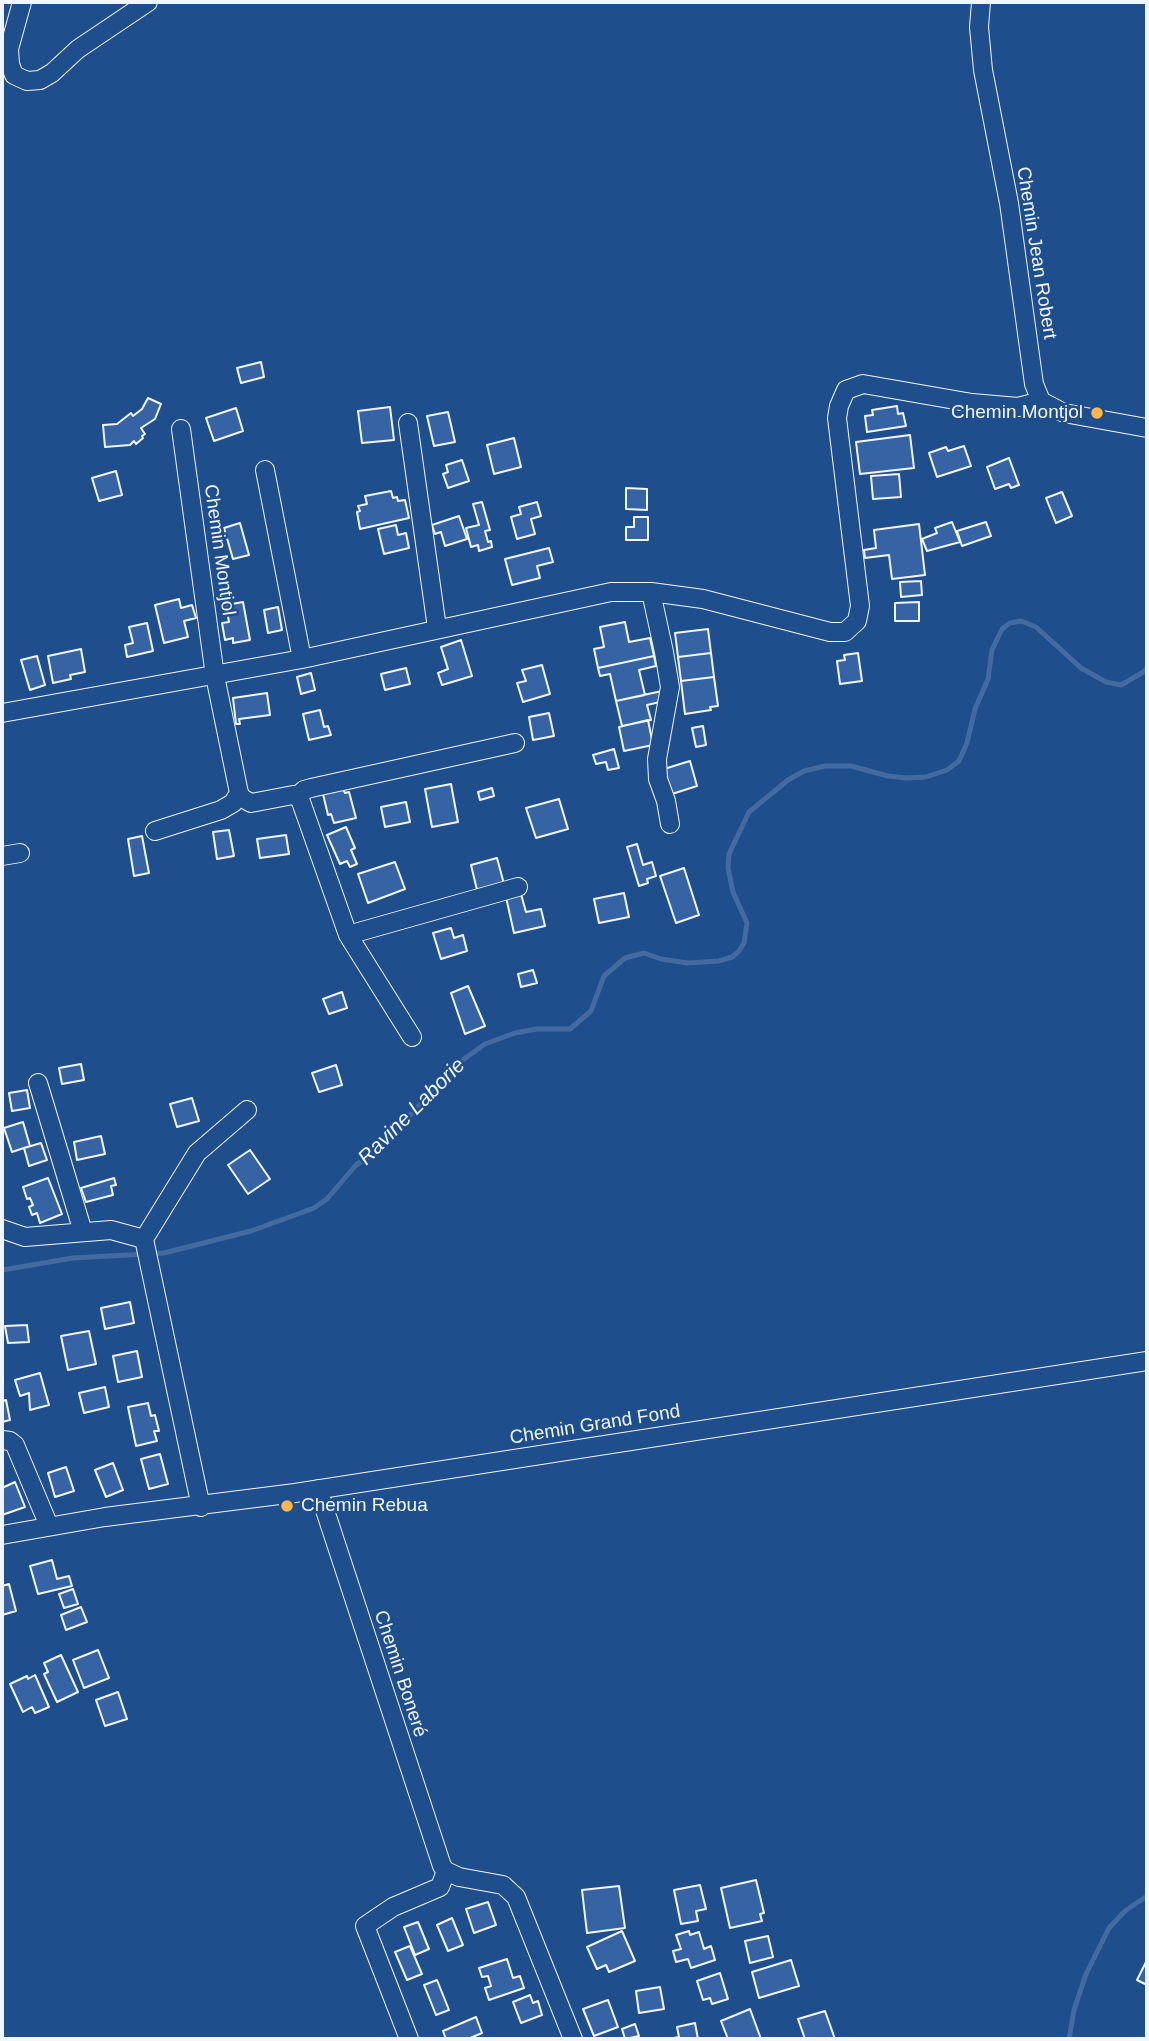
<!DOCTYPE html>
<meta charset="utf-8">
<style>
body{margin:0}
#map{position:relative;width:1149px;height:2041px;overflow:hidden;background:#1f4e8c;font-family:Arial,sans-serif}
canvas{display:block}
.frame{position:absolute;inset:0;border:4px solid #f2f6ff;pointer-events:none}
</style>
<div id="map">
<canvas width="1149" height="2041"></canvas>
<div class="frame"></div>
</div>
<script>
const g = document.querySelector('canvas').getContext('2d');
g.lineJoin = 'round';
function toPath(rows) {
  const path = new Path2D();
  for (const r of rows) {
    path.moveTo(r[0], r[1]);
    for (let i = 2; i < r.length; i += 2) path.lineTo(r[i], r[i + 1]);
  }
  return path;
}
function stroke(path, color, width, dash) {
  g.strokeStyle = color;
  g.lineWidth = width;
  g.lineCap = dash ? 'butt' : 'round';
  g.setLineDash(dash || []);
  g.stroke(path);
}
function paint(path, color) {
  g.fillStyle = color;
  g.fill(path, 'evenodd');
}
function drawText(font, color, halo, rows, align = 'center') {
  g.font = font + ' Arial,sans-serif';
  g.lineWidth = 5;
  g.setLineDash([]);
  g.textBaseline = 'middle';
  g.strokeStyle = halo;
  g.fillStyle = color;
  for (const [text, x, y, turn = 0] of rows) {
    g.save();
    g.translate(x, y);
    g.rotate((+turn || 0) * Math.PI / 180);
    g.textAlign = isNaN(turn) ? turn : align;
    if (halo) g.strokeText(text, 0, 0);
    g.fillText(text, 0, 0);
    g.restore();
  }
}
stroke(toPath([
 [2,1270,73,1258,164,1253,251,1231,314,1208,327,1199,356,1165,369,1157,416,1109,450,1069,485,1044,515,1033,537,1029,570,1029,591,1011,604,976,625,958,644,953,661,959,688,963,719,961,732,957,739,951,744,943,747,923,733,892,728,868,729,854,749,812,788,780,804,771,825,766,851,766,888,776,906,778,926,777,947,770,959,761,967,743,975,709,988,679,992,650,1002,629,1010,623,1021,621,1036,627,1081,668,1106,682,1121,685,1145,671,1147,667],
 [1069,2039,1074,2010,1086,1974,1109,1928,1125,1911,1147,1896]
]), '#446ba0', 5);
const building = toPath([
 [261,362,264,377,241,383,237,368,261,362],
 [148,398,161,404,155,419,141,428,145,434,142,436,143,438,136,444,134,441,130,445,105,447,103,425,117,424,131,413,133,416,142,409,148,398],
 [897,406,898,414,903,413,906,426,867,432,865,416,873,415,872,410,897,406],
 [390,407,394,440,362,443,358,411,390,407],
 [236,408,243,431,214,441,206,418,236,408],
 [448,412,455,442,434,446,427,416,448,412],
 [910,435,914,468,860,474,856,442,910,435],
 [514,438,521,467,494,474,487,445,514,438],
 [964,446,971,466,937,477,929,453,946,447,948,451,964,446],
 [1009,458,1019,485,1011,488,1009,484,995,489,987,467,1009,458],
 [462,460,469,481,448,488,443,474,448,472,446,465,462,460],
 [116,471,122,495,99,501,92,478,116,471],
 [899,474,901,497,873,499,871,476,899,474],
 [626,488,647,489,647,510,626,509,626,488],
 [391,491,393,498,397,497,398,501,405,500,409,518,360,529,357,512,360,511,358,506,367,504,365,496,391,491],
 [1062,492,1072,516,1056,523,1046,498,1062,492],
 [482,502,490,530,485,531,488,542,491,541,492,547,479,551,478,545,471,547,466,528,479,525,473,504,482,502],
 [537,502,541,516,531,519,535,534,517,539,511,517,521,514,519,507,537,502],
 [459,516,467,539,445,546,441,532,435,534,432,525,459,516],
 [634,517,648,517,648,540,626,540,626,527,634,527,634,517],
 [952,522,960,542,927,551,922,539,937,533,935,528,952,522],
 [986,522,991,536,962,546,957,531,986,522],
 [240,523,249,555,233,559,224,528,240,523],
 [919,524,925,575,892,579,889,555,865,558,864,550,876,548,874,530,919,524],
 [396,525,398,535,406,533,409,548,384,554,378,529,396,525],
 [549,548,553,562,537,566,540,578,512,585,505,559,549,548],
 [921,581,922,595,901,597,900,582,921,581],
 [179,599,181,608,192,605,196,618,184,621,188,637,164,643,155,605,179,599],
 [243,602,250,640,233,643,233,638,225,640,222,623,229,622,226,605,243,602],
 [919,602,919,621,895,621,895,603,919,602],
 [278,607,282,630,268,633,264,610,278,607],
 [625,622,629,642,650,638,654,656,598,668,594,649,604,647,600,627,625,622],
 [147,623,153,651,127,657,125,645,133,643,129,627,147,623],
 [708,629,711,653,678,657,675,633,708,629],
 [461,640,472,676,442,685,438,673,448,669,441,647,461,640],
 [81,649,85,672,70,675,71,679,53,683,48,656,81,649],
 [711,653,714,677,681,681,678,657,711,653],
 [858,653,862,681,840,684,837,661,845,660,844,655,858,653],
 [37,656,45,685,30,690,21,660,37,656],
 [654,656,656,666,639,670,645,695,616,701,610,674,600,676,598,668,654,656],
 [542,665,550,694,523,702,517,683,526,681,522,670,542,665],
 [406,668,410,684,385,690,381,674,406,668],
 [311,673,315,690,301,694,297,677,311,673],
 [714,677,718,706,710,707,711,710,685,714,681,681,714,677],
 [662,691,664,701,647,705,651,720,622,726,616,701,662,691],
 [267,693,270,715,239,719,240,724,236,724,233,698,267,693],
 [320,710,324,727,328,726,331,735,309,740,303,714,320,710],
 [549,713,554,736,533,740,529,717,549,713],
 [648,720,653,745,624,751,619,727,648,720],
 [703,726,706,745,696,747,692,728,703,726],
 [614,749,619,768,608,770,606,762,596,764,593,755,614,749],
 [690,761,697,786,672,794,664,769,690,761],
 [451,784,458,822,432,827,425,789,451,784],
 [492,788,494,796,480,800,478,792,492,788],
 [343,789,345,793,349,792,356,818,334,823,331,814,328,815,323,794,343,789],
 [559,799,568,829,536,838,526,808,559,799],
 [406,802,410,822,385,827,381,807,406,802],
 [346,827,355,848,351,850,357,864,350,867,347,861,340,864,327,835,346,827],
 [229,830,234,856,217,859,213,832,229,830],
 [286,835,289,854,260,858,257,839,286,835],
 [142,836,149,873,134,876,128,839,142,836],
 [637,844,643,865,652,862,656,876,647,879,648,883,639,886,627,847,637,844],
 [497,858,504,884,477,890,471,865,497,858],
 [395,862,405,889,368,903,358,874,395,862],
 [684,868,699,915,676,923,660,876,684,868],
 [624,893,629,917,599,923,594,899,624,893],
 [521,894,526,912,541,909,545,926,514,933,506,897,521,894],
 [451,928,454,938,463,935,467,951,441,959,433,933,451,928],
 [533,970,537,983,521,987,518,974,533,970],
 [468,986,485,1026,465,1034,451,993,468,986],
 [342,992,347,1008,329,1014,323,999,342,992],
 [81,1064,84,1080,62,1084,59,1068,81,1064],
 [336,1065,342,1085,319,1092,312,1073,336,1065],
 [27,1090,30,1108,12,1111,9,1093,27,1090],
 [192,1098,199,1121,177,1127,170,1104,192,1098],
 [23,1122,30,1146,12,1152,4,1128,23,1122],
 [101,1136,105,1154,77,1160,74,1142,101,1136],
 [41,1143,47,1160,29,1166,24,1148,41,1143],
 [250,1150,270,1179,248,1194,228,1165,250,1150],
 [48,1178,62,1214,40,1223,37,1213,32,1215,29,1207,33,1205,30,1198,27,1199,23,1187,48,1178],
 [114,1178,116,1185,111,1186,113,1195,86,1202,81,1188,114,1178],
 [130,1302,134,1323,105,1329,101,1308,130,1302],
 [27,1325,29,1342,8,1343,5,1326,27,1325],
 [89,1331,96,1364,68,1370,61,1336,89,1331],
 [137,1351,142,1377,118,1382,113,1356,137,1351],
 [40,1373,49,1405,30,1410,29,1393,20,1396,15,1380,40,1373],
 [105,1387,109,1407,84,1413,79,1393,105,1387],
 [6,1400,10,1420,2,1422,2,1401,6,1400],
 [148,1403,151,1416,155,1415,159,1431,154,1431,157,1441,136,1446,128,1407,148,1403],
 [160,1454,168,1484,149,1489,141,1459,160,1454],
 [113,1463,123,1490,106,1497,95,1470,113,1463],
 [66,1467,74,1491,55,1497,48,1473,66,1467],
 [15,1482,25,1507,2,1515,2,1488,15,1482],
 [52,1560,57,1579,69,1576,72,1586,38,1594,30,1566,52,1560],
 [9,1584,16,1611,2,1615,2,1586,9,1584],
 [73,1589,78,1604,64,1608,59,1594,73,1589],
 [81,1607,87,1622,66,1630,61,1615,81,1607],
 [98,1650,109,1678,84,1688,73,1660,98,1650],
 [61,1655,78,1692,57,1702,44,1674,48,1672,44,1663,61,1655],
 [35,1675,49,1707,35,1713,32,1707,23,1712,10,1684,27,1676,28,1679,35,1675],
 [118,1692,127,1719,105,1726,96,1700,118,1692],
 [756,1880,764,1913,760,1914,762,1921,730,1928,721,1888,756,1880],
 [700,1885,706,1909,696,1911,698,1921,681,1924,674,1890,700,1885],
 [619,1886,625,1928,587,1933,582,1890,619,1886],
 [488,1902,496,1925,474,1933,466,1909,488,1902],
 [452,1918,463,1945,448,1951,437,1925,452,1918],
 [418,1922,429,1949,415,1955,404,1927,418,1922],
 [622,1931,635,1961,609,1972,606,1965,597,1969,587,1947,622,1931],
 [689,1931,690,1935,699,1932,704,1949,711,1946,715,1960,691,1968,688,1959,676,1962,673,1951,681,1949,676,1935,689,1931],
 [768,1936,773,1957,750,1963,745,1941,768,1936],
 [410,1946,422,1974,407,1980,395,1952,410,1946],
 [507,1959,513,1978,520,1976,524,1988,489,2000,485,1988,491,1986,488,1976,482,1977,479,1968,507,1959],
 [791,1960,799,1986,759,1998,752,1972,791,1960],
 [1147,1960,1147,1985,1137,1980,1147,1960],
 [720,1973,728,1999,712,2004,710,1998,703,2000,697,1981,720,1973],
 [437,1980,449,2010,436,2015,424,1985,437,1980],
 [660,1987,664,2009,639,2013,636,1991,660,1987],
 [530,1995,533,2003,538,2001,542,2015,521,2023,513,2002,530,1995],
 [608,2000,618,2027,594,2036,583,2009,608,2000],
 [750,2009,761,2039,728,2039,721,2021,750,2009],
 [825,2011,835,2039,805,2039,798,2019,825,2011],
 [476,2017,482,2033,468,2039,446,2039,443,2031,476,2017],
 [695,2023,698,2039,668,2039,679,2037,677,2027,695,2023],
 [635,2024,639,2036,625,2039,622,2029,635,2024]
]);
paint(building, '#3563a3');
stroke(building, '#f2f6ff', 2);
const minor = toPath([
 [22,2,9,49,10,64,14,75,27,81,40,80,52,73,78,49,148,2],
 [981,2,979,27,983,70,1009,203,1034,384,1041,401,1064,413,1147,428],
 [408,423,437,628],
 [181,429,215,676,239,793,242,798,251,803,293,795,300,799,348,935,412,1037],
 [265,470,302,659],
 [651,592,664,652,670,687,657,759,658,779,666,801,670,824],
 [2,713,302,659,611,592,651,592,703,599,830,632,845,632,857,621,860,606,837,418,839,406,846,390,863,384,972,403,1018,407,1041,401],
 [297,796,304,790,311,788,515,743],
 [155,831,221,810,233,803,239,793],
 [2,856,20,853],
 [348,935,518,887],
 [38,1083,83,1232],
 [2,1229,25,1237,111,1230,144,1239,201,1507],
 [144,1239,197,1153,247,1110],
 [2,1440,10,1441,15,1445,49,1526],
 [318,1489,442,1866,446,1871,459,1877,503,1885,516,1897,573,2039],
 [2,1535,105,1517,295,1493,1147,1361],
 [409,2039,365,1926,393,1907,440,1887,446,1871]
]);
stroke(minor, '#f2f6ff', 20);
stroke(minor, '#1f4e8c', 18);
for (const [x, y, r, color] of [
 [1097,413,7,"#ffb74d"],
 [287,1506,7,"#ffb74d"]
]) {
  const dot = new Path2D();
  dot.arc(x, y, r, 0, 2 * Math.PI);
  g.fillStyle = color;
  g.fill(dot);
  stroke(dot, '#1f4e8c', 2.5);
}
drawText('19px', '#f2f6ff', '#1f4e8c', [
 ["Chemin Jean Robert",1036,253,81],
 ["Chemin Montjol",219,550,82],
 ["Chemin Grand Fond",595,1425,-9],
 ["Chemin Boneré",400,1674,72]
]);
drawText('19px', '#f2f6ff', '#1f4e8c', [
 ["Chemin Montjol",1083,413],
 ["Chemin Rebua",301,1506,"left"]
], 'right');
drawText('italic 21px', '#f2f6ff', '#1f4e8c', [
 ["Ravine Laborie",412,1112,-45]
]);
</script>
